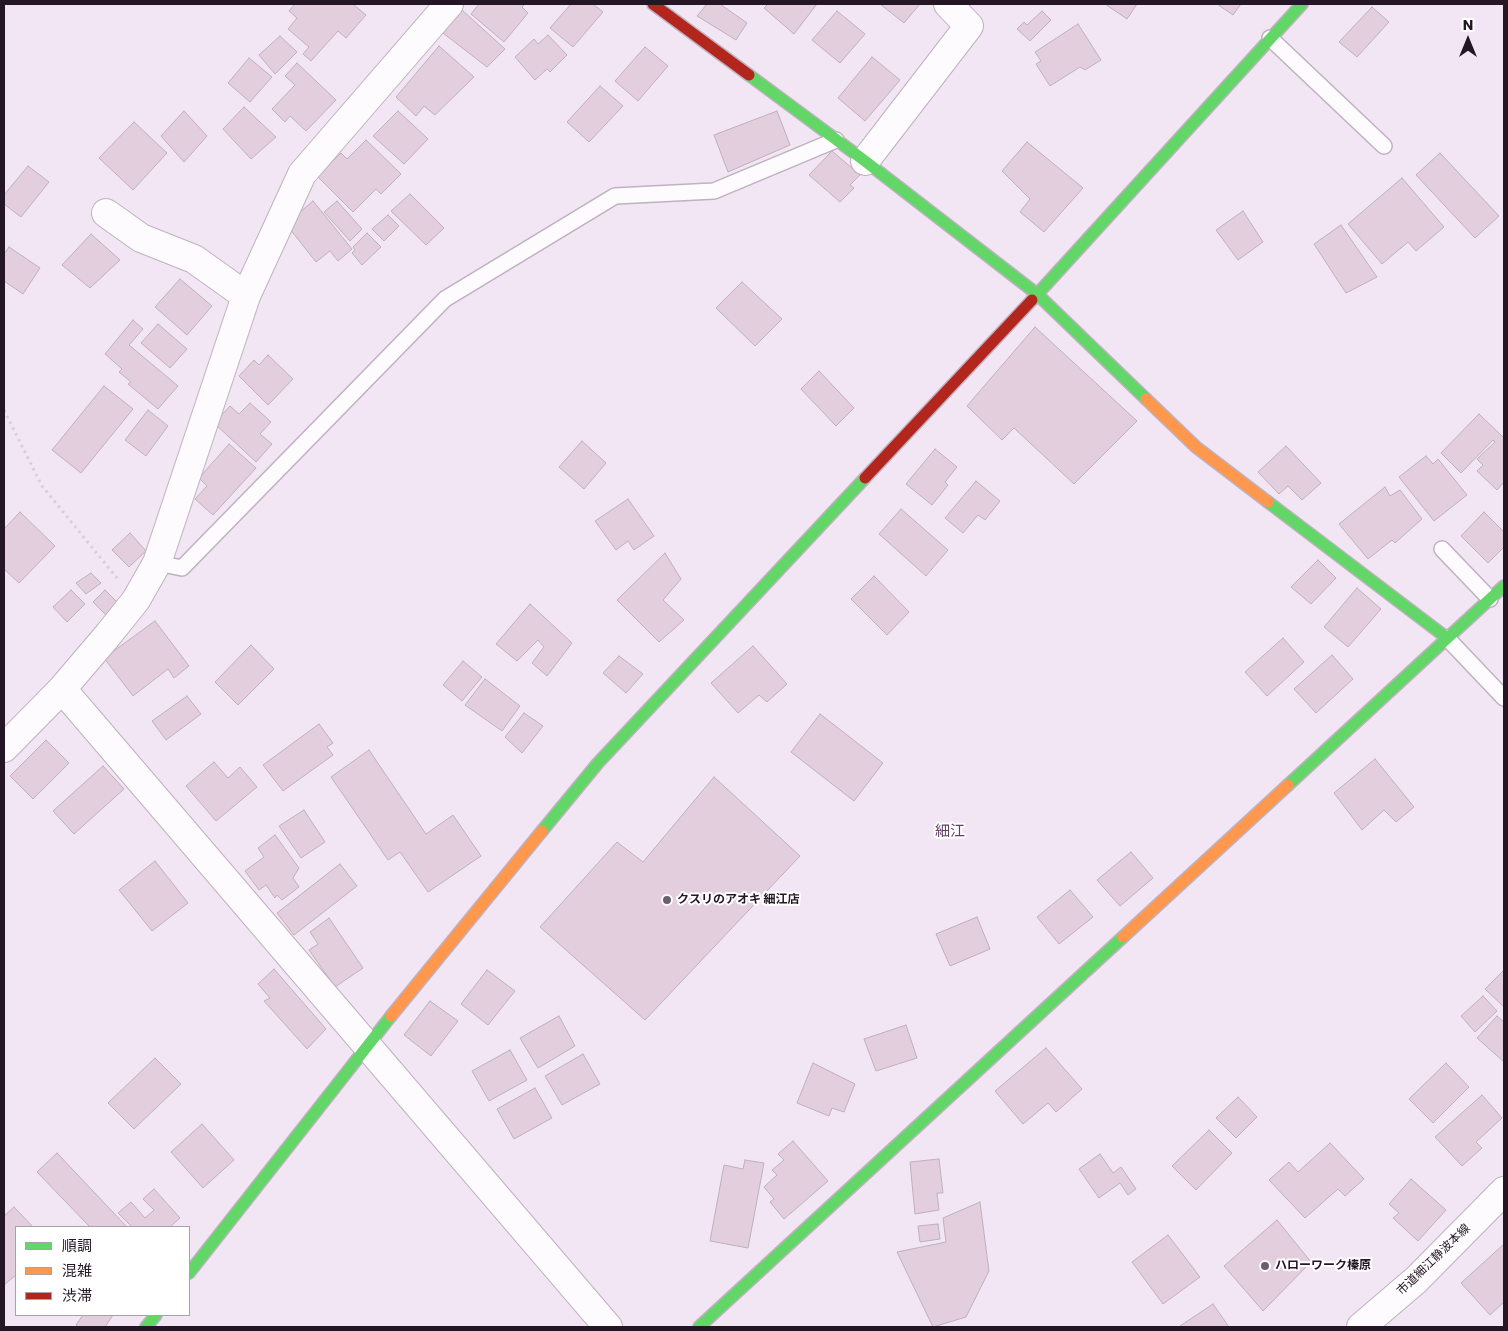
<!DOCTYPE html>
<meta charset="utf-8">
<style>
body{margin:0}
#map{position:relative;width:1508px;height:1331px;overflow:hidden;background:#f3e6f4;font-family:Poppins,"Noto Sans JP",sans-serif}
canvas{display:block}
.frame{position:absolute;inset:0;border:5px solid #241625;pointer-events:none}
.legend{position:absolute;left:15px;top:1226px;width:175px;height:90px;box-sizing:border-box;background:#fff;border:1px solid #a7a2a8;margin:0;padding:6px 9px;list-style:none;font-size:15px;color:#241625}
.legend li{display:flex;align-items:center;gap:10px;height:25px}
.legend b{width:25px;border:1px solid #a7a2a8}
.north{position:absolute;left:1443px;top:15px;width:50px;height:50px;-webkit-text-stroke:4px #fff;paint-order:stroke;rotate:0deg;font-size:14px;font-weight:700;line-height:20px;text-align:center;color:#241625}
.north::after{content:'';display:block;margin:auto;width:18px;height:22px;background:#241625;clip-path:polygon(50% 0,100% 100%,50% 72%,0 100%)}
</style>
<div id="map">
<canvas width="1508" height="1331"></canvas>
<div class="frame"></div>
<ul class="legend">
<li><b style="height:6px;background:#63d668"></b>順調</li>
<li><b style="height:6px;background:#ff974d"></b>混雑</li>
<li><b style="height:6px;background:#b3261e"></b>渋滞</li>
</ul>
<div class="north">N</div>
</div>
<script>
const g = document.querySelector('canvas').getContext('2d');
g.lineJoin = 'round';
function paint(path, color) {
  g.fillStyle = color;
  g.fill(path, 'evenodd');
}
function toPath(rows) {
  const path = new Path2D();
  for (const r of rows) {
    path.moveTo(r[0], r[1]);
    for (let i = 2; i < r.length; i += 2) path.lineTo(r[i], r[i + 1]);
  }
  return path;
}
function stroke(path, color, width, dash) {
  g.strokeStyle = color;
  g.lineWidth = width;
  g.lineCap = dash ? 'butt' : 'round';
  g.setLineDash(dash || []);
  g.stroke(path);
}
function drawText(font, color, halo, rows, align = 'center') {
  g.font = font + ' Poppins,"Noto Sans JP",sans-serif';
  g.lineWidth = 4;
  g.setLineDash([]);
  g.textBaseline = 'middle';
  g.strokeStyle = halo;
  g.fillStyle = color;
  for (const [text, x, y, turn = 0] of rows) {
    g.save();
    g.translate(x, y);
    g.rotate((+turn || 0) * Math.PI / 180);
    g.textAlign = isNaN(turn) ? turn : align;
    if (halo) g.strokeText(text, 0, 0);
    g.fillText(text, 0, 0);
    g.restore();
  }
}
const building = toPath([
 [295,4,353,4,366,15,346,38,338,31,311,61,303,54,309,47,288,29,297,18,289,11,295,4],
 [479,4,525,4,522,7,528,13,504,42,471,14,479,4],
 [571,4,593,4,603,12,573,47,550,28,571,4],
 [707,4,720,4,747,23,736,40,697,16,707,4],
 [768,4,817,4,794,34,764,8,768,4],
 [880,4,920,4,904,23,880,4],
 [1105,4,1137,4,1127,19,1105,4],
 [1217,4,1241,4,1233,15,1217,4],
 [1372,7,1389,22,1357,57,1339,42,1372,7],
 [462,10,505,49,487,67,443,33,462,10],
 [837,11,865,34,840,63,812,40,837,11],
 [1042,11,1051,20,1030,41,1017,29,1024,22,1027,25,1042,11],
 [1078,24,1101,60,1085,70,1080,67,1050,86,1036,64,1041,61,1035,52,1078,24],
 [548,35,567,55,550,72,547,69,535,80,515,57,534,39,538,44,548,35],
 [280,36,297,52,275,74,259,55,280,36],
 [439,46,474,77,435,115,424,106,416,116,396,97,439,46],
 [645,47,668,66,638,101,615,81,645,47],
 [872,57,900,80,865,121,838,98,872,57],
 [249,58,272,77,250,102,228,83,249,58],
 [297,63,336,100,306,131,290,116,285,122,272,109,295,85,285,76,297,63],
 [600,86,623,106,589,142,567,122,600,86],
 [244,107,276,137,251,159,223,129,244,107],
 [184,111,207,136,184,162,161,136,184,111],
 [398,111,428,139,404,164,373,136,398,111],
 [777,111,790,145,728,172,714,135,777,111],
 [134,122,167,153,133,190,99,158,134,122],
 [366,140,401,174,381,194,376,189,353,212,317,176,341,153,347,159,366,140],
 [1027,142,1083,188,1044,232,1020,212,1030,199,1002,171,1027,142],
 [832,151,860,175,850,185,854,188,840,202,809,175,832,151],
 [1440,153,1499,216,1475,238,1416,175,1440,153],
 [28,166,49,182,21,217,4,204,4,195,28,166],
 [1402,178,1444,227,1416,251,1408,242,1382,264,1348,224,1402,178],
 [410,194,444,228,426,245,391,211,410,194],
 [313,201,352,249,338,261,330,251,316,262,286,224,313,201],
 [337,201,362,229,350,241,324,212,337,201],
 [1243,211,1263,242,1238,260,1216,230,1243,211],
 [388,215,399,226,384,241,372,229,388,215],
 [1341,225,1377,277,1346,293,1314,244,1341,225],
 [367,233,381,247,362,265,352,253,355,250,353,247,367,233],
 [91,234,120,260,90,288,62,265,91,234],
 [9,247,40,268,23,294,4,281,4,254,9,247],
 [180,279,212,306,187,335,155,307,180,279],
 [742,282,782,319,755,346,716,308,742,282],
 [133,320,143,329,129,345,178,386,158,409,128,384,131,382,119,372,122,369,105,354,133,320],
 [158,324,187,349,170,368,141,343,158,324],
 [1035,327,1137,421,1074,484,1014,428,1002,440,967,406,1035,327],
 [268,355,293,379,268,405,239,376,254,360,259,365,268,355],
 [819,371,854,408,836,426,801,389,819,371],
 [104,386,133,409,81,473,52,450,104,386],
 [250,403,271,422,260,434,272,444,256,462,214,423,230,406,239,414,250,403],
 [148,410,168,426,146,456,125,440,148,410],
 [1479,414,1504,438,1504,482,1497,490,1477,471,1483,465,1477,459,1495,442,1493,440,1461,473,1441,453,1479,414],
 [582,441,606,463,584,489,559,467,582,441],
 [229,444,256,468,213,515,195,499,207,486,199,478,229,444],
 [1286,446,1321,483,1302,500,1288,486,1279,494,1258,472,1286,446],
 [935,449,957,467,945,482,948,485,932,505,906,484,935,449],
 [1426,456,1433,464,1438,459,1467,495,1434,521,1399,477,1426,456],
 [976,481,1000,501,985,520,978,515,963,533,945,518,976,481],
 [1385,487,1390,496,1400,490,1422,519,1395,543,1392,540,1368,559,1339,524,1385,487],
 [628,499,654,536,634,550,628,541,616,550,595,521,628,499],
 [901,509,948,550,926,576,879,534,901,509],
 [20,512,55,546,19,583,4,569,4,529,20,512],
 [1484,512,1504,532,1504,547,1488,563,1461,536,1484,512],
 [130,533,146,551,129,567,112,550,130,533],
 [665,553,681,579,663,600,684,620,659,642,617,600,665,553],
 [1318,560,1336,578,1311,604,1291,587,1318,560],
 [91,573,101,583,86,594,76,583,91,573],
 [874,576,909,612,887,635,851,599,874,576],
 [1357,588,1381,609,1348,647,1324,627,1357,588],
 [71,590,85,604,67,622,53,607,71,590],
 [105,590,118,603,106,615,93,602,105,590],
 [530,604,572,643,547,676,532,663,544,647,538,640,517,661,496,644,530,604],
 [155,621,189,666,174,678,168,669,133,696,104,658,155,621],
 [1283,638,1304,662,1267,696,1245,672,1283,638],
 [251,645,274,669,238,705,215,682,251,645],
 [753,646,787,684,767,702,759,695,738,713,711,683,753,646],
 [1332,655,1353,679,1316,713,1294,689,1332,655],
 [619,656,643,674,626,693,603,673,619,656],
 [463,661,482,677,462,701,443,685,463,661],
 [485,679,520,706,502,731,465,705,485,679],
 [187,696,201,714,166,740,152,721,187,696],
 [524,713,543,726,522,753,505,737,524,713],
 [820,714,883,763,854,801,791,752,820,714],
 [319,724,333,743,327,747,333,755,283,791,263,765,319,724],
 [46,740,69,763,33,799,10,776,46,740],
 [369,750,426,834,453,815,481,856,428,892,400,852,388,860,331,777,369,750],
 [1375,759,1414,807,1396,822,1384,810,1362,830,1334,793,1375,759],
 [214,762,228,778,240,767,257,787,216,821,186,786,214,762],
 [103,766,124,789,74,834,53,811,103,766],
 [714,777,800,856,645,1020,540,927,617,842,643,862,714,777],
 [304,810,325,842,301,858,279,826,304,810],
 [275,835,299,868,293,878,299,887,282,900,277,895,275,898,266,885,259,890,245,871,264,857,258,848,275,835],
 [1131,852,1153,878,1120,906,1097,880,1131,852],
 [155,861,188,903,152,931,119,890,155,861],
 [340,864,357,886,294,935,277,913,340,864],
 [1070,890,1093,917,1059,944,1037,917,1070,890],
 [977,917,990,949,950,966,936,934,977,917],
 [329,918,363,968,335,987,309,950,318,944,310,932,329,918],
 [274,969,326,1029,307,1049,264,1001,270,998,258,984,274,969],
 [487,970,515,991,488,1025,461,1004,487,970],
 [1504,970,1504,1007,1485,989,1504,970],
 [1483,996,1497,1011,1475,1032,1461,1016,1483,996],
 [430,1001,458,1021,431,1056,404,1035,430,1001],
 [559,1016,575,1046,538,1068,520,1038,559,1016],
 [1497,1016,1504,1022,1504,1062,1477,1038,1497,1016],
 [906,1025,917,1058,876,1071,864,1039,906,1025],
 [1046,1048,1082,1089,1056,1112,1048,1103,1023,1124,995,1091,1046,1048],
 [510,1050,527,1080,489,1101,472,1071,510,1050],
 [583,1054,600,1084,562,1105,545,1076,583,1054],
 [155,1058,181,1084,134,1129,108,1103,155,1058],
 [813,1063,855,1084,844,1112,832,1108,829,1116,797,1103,813,1063],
 [1446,1063,1469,1087,1433,1123,1409,1099,1446,1063],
 [535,1088,552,1118,514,1139,497,1109,535,1088],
 [1482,1095,1502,1118,1476,1142,1482,1148,1462,1166,1435,1137,1482,1095],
 [1238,1097,1257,1117,1236,1138,1216,1118,1238,1097],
 [202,1124,234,1160,203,1188,171,1152,202,1124],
 [1209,1130,1232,1153,1196,1190,1172,1166,1209,1130],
 [793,1141,828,1181,784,1219,770,1202,774,1199,764,1187,777,1175,772,1170,784,1160,778,1154,793,1141],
 [1330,1143,1364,1179,1345,1196,1338,1189,1305,1218,1269,1180,1289,1162,1298,1172,1330,1143],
 [57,1153,127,1227,90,1227,37,1172,57,1153],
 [1100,1154,1113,1173,1121,1167,1136,1189,1128,1195,1120,1183,1099,1198,1079,1169,1100,1154],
 [939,1159,943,1193,937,1193,939,1210,915,1214,910,1162,939,1159],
 [745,1160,764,1163,748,1248,710,1241,724,1165,743,1169,745,1160],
 [1411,1179,1446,1210,1418,1241,1393,1218,1399,1213,1389,1204,1411,1179],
 [154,1189,180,1218,170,1227,132,1227,118,1213,131,1202,145,1218,154,1210,143,1199,154,1189],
 [980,1202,989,1271,966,1317,933,1327,897,1252,946,1242,943,1218,980,1202],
 [14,1207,33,1227,16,1227,16,1275,4,1285,4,1216,14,1207],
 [1277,1220,1311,1262,1263,1311,1224,1266,1277,1220],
 [938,1224,940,1239,920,1242,918,1226,938,1224],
 [1168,1235,1200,1277,1163,1304,1132,1262,1168,1235],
 [1504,1244,1504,1302,1490,1315,1461,1283,1504,1244],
 [1213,1304,1229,1327,1182,1327,1180,1326,1213,1304],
 [83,1315,113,1315,105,1327,79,1327,76,1325,83,1315]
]);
paint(building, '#e2cedc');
stroke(building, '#bfafbb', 1);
const lane = toPath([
 [1270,38,1384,146],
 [1442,549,1490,599],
 [157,563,182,568,445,299,615,196,714,191,836,140],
 [1447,638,1504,698]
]);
const street = toPath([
 [865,161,969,26,948,4],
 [106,213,141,238,194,259,246,296],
 [62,689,608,1327],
 [4,748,62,689,108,635,136,600,157,563,246,296,302,174,449,4],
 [1361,1327,1416,1280,1504,1191]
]);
const fast = toPath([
 [749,75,865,161,1037,294,1146,399],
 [1032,300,1302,4],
 [1268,502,1447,638],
 [1288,785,1504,586],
 [542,831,598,763,865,478],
 [189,1273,391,1016],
 [146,1327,156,1315],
 [699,1327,1123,937]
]);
const slow = toPath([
 [1146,399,1196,447,1268,502],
 [1123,937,1288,785],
 [391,1016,542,831]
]);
const jam = toPath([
 [653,4,749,75],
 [865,478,1032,300]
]);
stroke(lane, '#beb1c0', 18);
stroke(street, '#beb1c0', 30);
stroke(fast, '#beb1c0', 14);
stroke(slow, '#beb1c0', 14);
stroke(jam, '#beb1c0', 14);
stroke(toPath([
 [4,410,42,486,117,578]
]), '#d4d1d5', 3, [2.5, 4]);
stroke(lane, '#fdfbfd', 15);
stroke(street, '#fdfbfd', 28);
stroke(fast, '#63d668', 11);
stroke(slow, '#ff974d', 11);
stroke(jam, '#b3261e', 11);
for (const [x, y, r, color] of [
 [667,900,5,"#6c5f6d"],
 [1265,1266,5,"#6c5f6d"]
]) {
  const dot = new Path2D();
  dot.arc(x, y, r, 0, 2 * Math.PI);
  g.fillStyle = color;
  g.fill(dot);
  stroke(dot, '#fff', 2);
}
drawText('bold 12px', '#241625', '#fff', [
 ["クスリのアオキ 細江店",677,900],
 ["ハローワーク榛原",1275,1266]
], 'left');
drawText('12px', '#241625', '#fff', [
 ["市道細江静波本線",1434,1260,-44]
]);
drawText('15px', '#614064', '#fff', [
 ["細江",950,832]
]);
</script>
